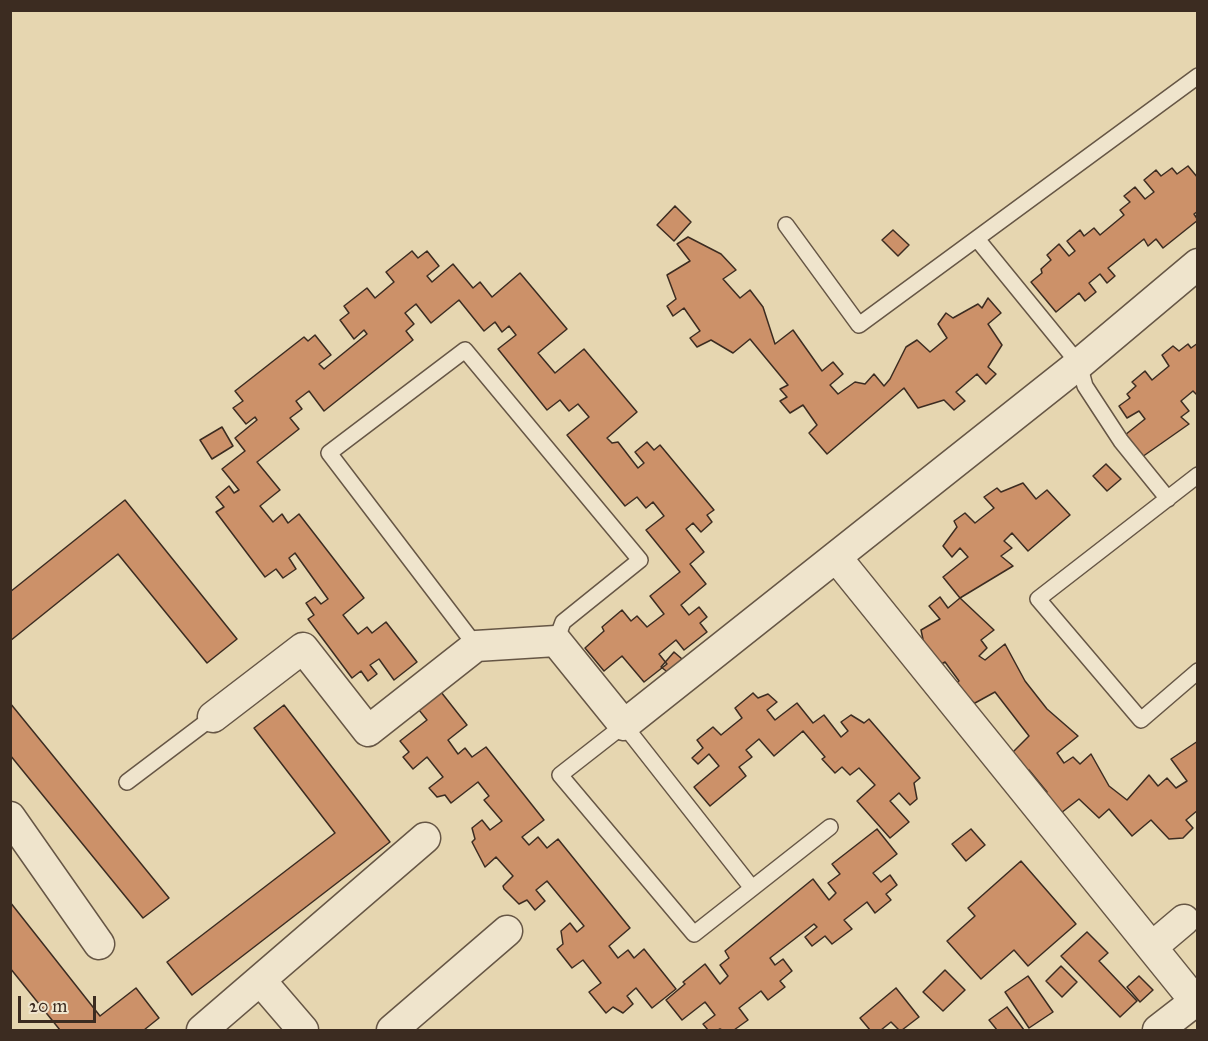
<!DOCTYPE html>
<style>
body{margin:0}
#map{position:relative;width:1208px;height:1041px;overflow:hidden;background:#e6d6b0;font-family:"IM FELL Great Primer",serif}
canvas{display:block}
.frame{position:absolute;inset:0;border:12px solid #3c2c21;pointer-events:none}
.scale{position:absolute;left:18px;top:996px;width:78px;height:27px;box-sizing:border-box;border:3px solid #3c2c21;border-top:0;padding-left:8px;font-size:18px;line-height:21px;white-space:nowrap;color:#3c2c21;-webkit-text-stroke:4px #efe4cc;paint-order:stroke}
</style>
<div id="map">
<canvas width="1208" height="1041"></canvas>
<div class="frame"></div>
<div class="scale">20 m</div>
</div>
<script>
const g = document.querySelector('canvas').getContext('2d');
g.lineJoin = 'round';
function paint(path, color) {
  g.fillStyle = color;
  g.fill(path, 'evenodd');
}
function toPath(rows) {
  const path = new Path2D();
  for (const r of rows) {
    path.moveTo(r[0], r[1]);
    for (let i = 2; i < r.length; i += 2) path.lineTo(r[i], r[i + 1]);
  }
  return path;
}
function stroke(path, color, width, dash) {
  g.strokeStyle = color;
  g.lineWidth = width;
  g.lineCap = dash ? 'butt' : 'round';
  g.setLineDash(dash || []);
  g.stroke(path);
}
const building = toPath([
 [1188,166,1198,178,1198,211,1194,214,1198,220,1163,248,1156,239,1148,246,1144,239,1108,268,1115,276,1107,283,1100,274,1089,283,1096,292,1085,301,1079,293,1056,312,1031,282,1042,273,1041,269,1051,260,1047,255,1059,244,1069,256,1075,251,1067,241,1080,230,1084,236,1094,228,1100,235,1124,215,1120,210,1130,202,1124,196,1135,187,1145,199,1154,192,1144,180,1156,170,1161,176,1172,168,1177,174,1188,166],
 [675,206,691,222,674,241,657,225,675,206],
 [893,230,909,245,898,256,882,240,893,230],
 [688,237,721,254,736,270,723,279,740,298,750,290,763,307,775,344,793,330,822,371,833,362,843,374,830,385,838,394,855,382,865,384,874,374,884,386,890,379,906,347,917,340,930,352,947,338,938,324,946,313,953,318,978,304,982,308,988,298,1001,313,988,324,1002,345,988,367,996,374,986,384,977,374,956,392,965,401,954,410,944,400,918,408,904,388,827,454,809,433,817,425,803,405,790,413,780,401,787,397,780,389,788,385,750,339,733,353,711,340,697,347,690,338,700,331,684,308,673,316,667,306,676,299,667,275,690,261,677,244,688,237],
 [412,251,418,258,427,251,439,266,427,276,432,282,453,264,473,288,480,282,492,297,520,273,567,329,538,353,555,373,584,349,637,412,607,438,612,443,618,442,638,468,644,463,635,452,647,442,654,450,660,445,714,510,707,515,712,522,701,532,693,523,686,529,704,552,690,564,706,584,681,605,689,615,699,607,707,617,700,623,707,632,684,650,676,640,659,654,667,664,644,682,622,656,604,671,585,648,604,631,602,627,622,610,631,621,637,616,647,627,664,614,650,596,680,572,646,530,664,516,653,502,646,508,637,497,625,506,567,435,589,417,578,404,569,411,560,400,547,410,498,349,516,335,509,326,502,332,495,322,484,331,459,300,431,323,416,304,405,313,414,324,406,331,413,340,324,411,309,391,296,401,302,409,290,418,299,429,257,462,280,490,260,506,273,522,282,514,288,523,299,514,364,598,343,615,358,634,367,627,372,633,386,622,417,662,394,680,379,659,370,665,377,674,368,681,361,671,352,678,308,619,314,615,306,603,315,597,321,604,328,599,295,553,289,558,296,569,283,578,276,569,265,577,216,512,224,507,216,497,229,486,234,493,239,490,222,469,245,451,235,438,257,420,255,417,246,424,233,408,243,401,235,391,304,337,308,341,315,335,331,355,319,364,324,369,367,334,364,330,354,339,340,320,349,313,344,306,367,288,375,298,394,282,386,272,412,251],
 [1198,343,1198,396,1193,391,1181,401,1189,411,1181,417,1189,424,1142,457,1125,435,1145,419,1139,411,1127,418,1119,406,1130,398,1127,394,1136,386,1132,382,1145,371,1152,380,1169,366,1162,355,1173,346,1179,351,1188,344,1191,348,1198,343],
 [222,427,233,446,212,459,200,440,222,427],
 [1106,464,1121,479,1107,491,1093,476,1106,464],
 [1023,483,1036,499,1047,490,1070,515,1028,551,1012,533,1004,541,1012,548,1001,556,1013,566,960,598,943,577,968,557,960,548,952,557,943,546,957,527,954,521,965,513,975,523,994,508,984,497,997,488,1001,492,1023,483],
 [125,500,237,639,207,663,118,554,10,641,10,592,125,500],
 [940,597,948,608,960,598,994,630,981,640,987,648,979,656,985,660,1005,644,1025,681,1047,709,1078,736,1057,753,1064,763,1073,757,1080,764,1091,754,1109,786,1127,800,1149,775,1158,786,1167,778,1176,788,1187,781,1171,759,1198,741,1198,810,1186,820,1193,828,1183,838,1169,839,1151,820,1132,836,1109,809,1099,818,1079,799,1061,813,1039,800,1047,792,1029,770,1021,775,1011,754,1029,736,995,692,975,703,957,695,950,687,959,681,945,662,934,668,927,658,921,630,940,619,929,606,940,597],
 [674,652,682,659,670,674,661,667,674,652],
 [441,692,467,725,448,740,458,754,465,748,472,757,486,747,544,820,522,837,529,845,538,837,547,848,558,839,630,928,609,946,618,958,628,950,634,958,644,949,676,989,652,1008,636,988,627,996,633,1004,623,1013,613,1007,606,1013,589,992,601,983,583,960,572,968,557,949,563,944,561,931,570,923,577,932,584,926,547,881,536,890,545,901,535,910,527,900,519,904,504,889,503,886,513,876,496,857,485,867,472,842,475,839,472,828,482,820,490,830,502,821,484,800,489,796,478,782,451,803,445,795,437,797,429,788,443,777,427,757,413,769,403,757,409,752,400,741,427,720,419,710,441,692],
 [753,693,758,698,768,694,777,702,767,710,775,720,797,703,813,723,824,715,841,737,848,731,841,722,851,715,864,723,869,719,920,778,914,783,917,799,910,805,899,793,890,801,909,822,890,838,857,801,875,785,859,768,850,775,842,767,835,773,822,759,825,757,803,731,774,756,759,739,746,750,752,757,739,767,746,776,710,806,694,787,719,766,709,754,698,764,692,758,703,748,697,740,713,727,721,735,742,718,735,708,753,693],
 [10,703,169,898,143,918,10,755,10,703],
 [284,705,390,842,192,995,167,962,335,833,254,728,284,705],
 [877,829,897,854,873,873,881,882,890,875,897,885,886,894,891,900,875,913,867,902,844,920,852,929,832,944,825,936,812,946,805,937,817,927,814,924,770,958,775,965,783,959,792,971,780,981,785,987,768,1000,761,991,739,1008,748,1020,734,1030,722,1030,720,1029,718,1030,708,1030,703,1024,715,1015,705,1002,682,1020,666,1000,685,984,683,982,705,964,720,984,728,976,720,965,729,958,725,951,813,879,829,900,836,893,828,883,840,874,832,864,877,829],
 [971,829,985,845,966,861,952,844,971,829],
 [1021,861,1076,924,1028,966,1014,950,981,979,947,941,975,916,968,908,1021,861],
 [10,902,100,1016,136,988,159,1018,144,1030,60,1030,10,968,10,902],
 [1087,932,1108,953,1099,961,1137,1001,1120,1017,1061,956,1087,932],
 [1061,966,1077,982,1062,997,1046,981,1061,966],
 [945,970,965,990,943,1011,923,992,945,970],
 [1028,976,1053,1012,1029,1028,1005,992,1028,976],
 [1139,976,1153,990,1140,1002,1127,987,1139,976],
 [896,988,919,1017,902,1030,899,1030,891,1022,881,1030,870,1030,860,1018,896,988],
 [1007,1007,1024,1030,997,1030,989,1020,1007,1007]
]);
paint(building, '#cc9169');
stroke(building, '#3c2c21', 1.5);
const lane = toPath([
 [786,225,859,325,1198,76],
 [977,239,1079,364,1085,386,1121,441,1168,499],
 [1198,475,1038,599,1141,720,1198,671],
 [476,646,329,453,465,350,640,560,563,622,556,641],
 [127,782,213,717],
 [752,888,624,725,560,775,694,934,830,827]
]);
const street = toPath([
 [836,557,1195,1001],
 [213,717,303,648,368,731,476,646,556,641,624,725,1079,364,1198,264],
 [10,817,99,944],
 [1152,947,1184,920],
 [260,980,303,1030],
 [202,1030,425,838],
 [392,1030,507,931],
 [1158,1030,1198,999]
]);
stroke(lane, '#665645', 18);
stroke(street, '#665645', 33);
stroke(lane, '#efe4cc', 15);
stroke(street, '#efe4cc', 30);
</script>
